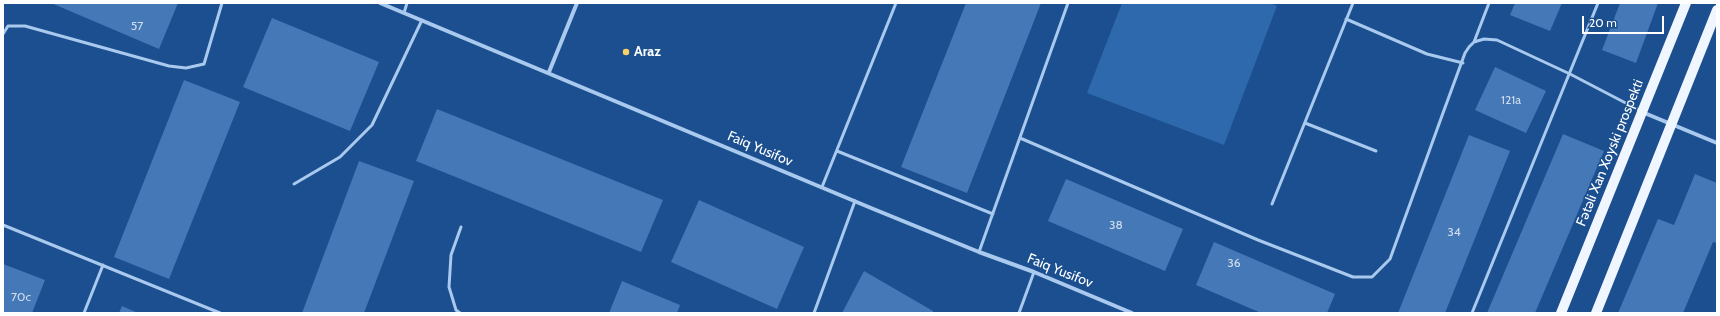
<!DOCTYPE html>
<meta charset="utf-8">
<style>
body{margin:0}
#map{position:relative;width:1720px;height:316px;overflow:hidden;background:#1b4f8f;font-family:Cabin,sans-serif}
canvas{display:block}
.frame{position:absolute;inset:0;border:4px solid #fff;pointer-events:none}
.scale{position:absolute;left:1582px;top:16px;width:82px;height:18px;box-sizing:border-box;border:2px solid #fff;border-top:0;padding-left:5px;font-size:12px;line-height:14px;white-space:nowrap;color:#fff;-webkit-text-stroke:3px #1b4f8f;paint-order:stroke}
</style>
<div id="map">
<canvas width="1720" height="316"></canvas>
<div class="frame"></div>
<div class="scale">20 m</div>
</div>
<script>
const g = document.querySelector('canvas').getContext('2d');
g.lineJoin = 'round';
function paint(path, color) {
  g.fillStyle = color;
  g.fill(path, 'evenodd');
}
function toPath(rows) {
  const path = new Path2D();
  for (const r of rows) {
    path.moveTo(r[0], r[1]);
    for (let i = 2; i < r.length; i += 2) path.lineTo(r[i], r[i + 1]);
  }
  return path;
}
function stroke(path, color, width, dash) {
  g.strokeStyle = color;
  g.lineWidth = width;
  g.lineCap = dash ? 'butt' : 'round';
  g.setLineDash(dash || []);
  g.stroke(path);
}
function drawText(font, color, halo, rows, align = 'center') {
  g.font = font + ' Cabin,sans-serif';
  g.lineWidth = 3;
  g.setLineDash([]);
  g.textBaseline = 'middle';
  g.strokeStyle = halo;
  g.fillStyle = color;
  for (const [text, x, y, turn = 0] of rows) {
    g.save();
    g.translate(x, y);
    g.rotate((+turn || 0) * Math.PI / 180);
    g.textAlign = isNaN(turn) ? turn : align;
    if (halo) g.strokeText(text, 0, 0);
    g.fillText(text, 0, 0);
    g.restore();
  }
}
paint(toPath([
 [1122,3,1271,3,1277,6,1224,145,1087,93]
]), '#2e69ad');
paint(toPath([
 [51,3,178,3,159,49],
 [966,3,1041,3,967,193,901,167],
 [1515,3,1562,3,1550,31,1510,15],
 [1620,3,1658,3,1636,63,1602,50],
 [272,18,379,62,350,131,243,87],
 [1495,67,1546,91,1526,133,1475,110],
 [184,80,240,102,169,279,114,257],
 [437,109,663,200,641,252,416,161],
 [1563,134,1604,151,1535,313,1487,313],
 [1469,135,1510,151,1445,313,1398,313],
 [359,161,414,181,364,313,302,313],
 [1695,174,1717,183,1717,243,1713,242,1683,313,1618,313,1658,219,1674,225],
 [1066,179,1183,229,1165,271,1048,221],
 [699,200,804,247,777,309,671,262],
 [1214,242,1335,294,1327,313,1261,313,1196,285],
 [3,264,45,280,32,313,3,313],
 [864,271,933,311,933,313,842,313],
 [622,281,680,305,677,313,609,313],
 [122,306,138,313,119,313]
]), '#4478b7');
stroke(toPath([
 [404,13,407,3],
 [1346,19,1427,54,1463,63],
 [3,34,8,26,25,26,169,66,186,68,204,64,222,3],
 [1474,42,1489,3],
 [1305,123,1376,151],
 [1020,138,1258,240,1353,277,1372,277,1390,259,1443,113,1465,53,1469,47,1474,42,1484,39,1497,40,1570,74,1641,111],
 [837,151,993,214],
 [294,184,340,157,372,125,422,20],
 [822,187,896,3],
 [1272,204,1353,3],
 [3,225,220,313],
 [979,252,1068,3],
 [84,313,103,265],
 [460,313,456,310,449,287,451,255,461,227],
 [814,313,855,201],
 [1019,313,1034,272],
 [1472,313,1598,3]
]), '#a9c9ee', 3);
stroke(toPath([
 [380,3,871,208,979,252,1034,272,1132,313],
 [549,72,577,3],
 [1642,112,1717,143]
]), '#a9c9ee', 4);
stroke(toPath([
 [1561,313,1686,3],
 [1596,313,1717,10]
]), '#f0f6ff', 10);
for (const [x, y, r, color] of [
 [626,52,4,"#ffd166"]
]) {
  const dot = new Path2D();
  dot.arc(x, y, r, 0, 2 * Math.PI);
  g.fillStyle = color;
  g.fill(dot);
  stroke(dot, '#1b4f8f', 1.5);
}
drawText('12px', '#d0dded', null, [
 ["57",137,26],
 ["121a",1511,100],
 ["38",1116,225],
 ["34",1454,232],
 ["36",1234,263],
 ["70c",21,297]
]);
drawText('bold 14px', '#fff', '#1b4f8f', [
 ["Araz",634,52]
], 'left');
drawText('14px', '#fff', '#1b4f8f', [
 ["Faiq Yusifov",760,149,23],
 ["Fətəli Xan Xoyski prospekti",1610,153,-68],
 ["Faiq Yusifov",1060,271,22]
]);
</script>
